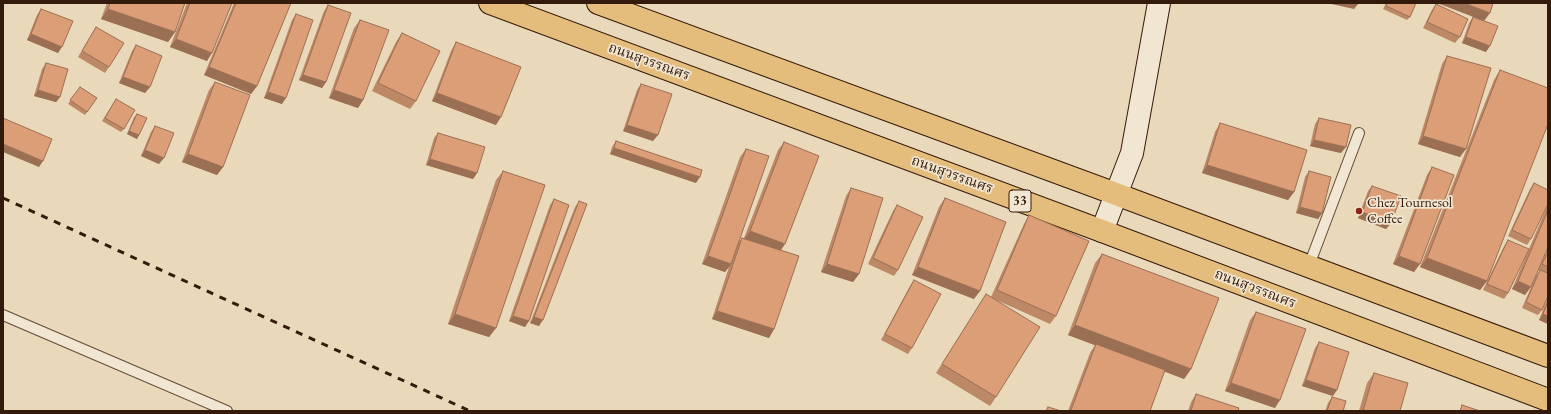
<!DOCTYPE html>
<meta charset="utf-8">
<style>
body{margin:0}
#map{position:relative;width:1551px;height:414px;overflow:hidden;background:#e9d8b9;font-family:"EB Garamond",serif}
canvas{display:block}
.frame{position:absolute;inset:0;border:4px solid #341a0a;pointer-events:none}
</style>
<div id="map">
<canvas width="1551" height="414"></canvas>
<div class="frame"></div>
</div>
<script>
const g = document.querySelector('canvas').getContext('2d');
g.lineJoin = 'round';
function toPath(rows) {
  const path = new Path2D();
  for (const r of rows) {
    path.moveTo(r[0], r[1]);
    for (let i = 2; i < r.length; i += 2) path.lineTo(r[i], r[i + 1]);
  }
  return path;
}
function stroke(path, color, width, dash) {
  g.strokeStyle = color;
  g.lineWidth = width;
  g.lineCap = dash ? 'butt' : 'round';
  g.setLineDash(dash || []);
  g.stroke(path);
}
function paint(path, color) {
  g.fillStyle = color;
  g.fill(path, 'evenodd');
}
function drawText(font, color, halo, rows, align = 'center') {
  g.font = font + ' "EB Garamond","Noto Serif Thai",serif';
  g.lineWidth = 3.5;
  g.setLineDash([]);
  g.textBaseline = 'middle';
  g.strokeStyle = halo;
  g.fillStyle = color;
  for (const [text, x, y, turn = 0] of rows) {
    g.save();
    g.translate(x, y);
    g.rotate((+turn || 0) * Math.PI / 180);
    g.textAlign = isNaN(turn) ? turn : align;
    if (halo) g.strokeText(text, 0, 0);
    g.fillText(text, 0, 0);
    g.restore();
  }
}
const lane = toPath([
 [1308,268,1359,133],
 [3,315,227,411]
]);
const secondary = toPath([
 [1102,231,1132,153,1159,3]
]);
const primary = toPath([
 [490,3,1102,231,1548,400],
 [598,3,1116,194,1548,356]
]);
stroke(lane, '#614a36', 12);
stroke(secondary, '#341a0a', 24);
stroke(primary, '#341a0a', 24);
stroke(lane, '#f1e6d2', 10);
stroke(secondary, '#f1e6d2', 22);
stroke(primary, '#e4bc7c', 22);
stroke(toPath([
 [3,198,470,411]
]), '#341a0a', 3, [7, 7]);
paint(toPath([
 [107,3,185,3,175,32,168,42,101,19],
 [187,3,232,3,207,61,170,47],
 [234,3,291,3,257,86,251,94,204,75],
 [1386,3,1416,3,1410,17,1407,20,1383,9],
 [1436,4,1460,37,1455,43,1423,28,1432,10],
 [328,5,326,82,322,88,299,80,324,11],
 [41,9,58,53,27,40,37,15],
 [296,14,282,104,264,98,292,20],
 [1473,17,1484,21,1486,52,1462,43,1469,23],
 [360,20,363,100,358,108,329,98,354,28],
 [96,27,109,67,105,73,78,57],
 [402,33,416,101,410,109,372,91,396,42],
 [456,42,496,125,432,101,451,51],
 [136,45,150,87,145,93,119,83,132,51],
 [1447,56,1460,157,1418,144,1442,64],
 [46,63,60,97,56,102,34,96,42,69],
 [1500,70,1487,281,1480,290,1420,267,1494,80],
 [215,82,223,167,217,175,182,162,209,90],
 [641,84,653,141,623,131,637,90],
 [80,87,97,98,85,115,68,104],
 [114,102,124,129,121,132,102,121],
 [137,114,139,135,137,139,127,134,134,117],
 [1319,118,1341,153,1310,146,1315,124],
 [1220,123,1294,192,1288,200,1202,173,1215,132],
 [155,126,159,164,141,156,151,132],
 [438,133,477,173,473,179,426,165,434,138],
 [616,141,696,183,610,154,612,147],
 [784,142,781,250,774,329,769,338,712,319,729,267,725,272,702,264,740,157,746,149,739,242,742,238,744,238,778,150],
 [1432,167,1414,272,1393,264,1427,175],
 [503,171,496,328,489,337,448,324,496,180],
 [1309,171,1322,213,1318,219,1296,213,1305,177],
 [1534,183,1531,239,1527,245,1508,236,1530,189],
 [1372,186,1391,223,1386,229,1358,218,1368,191],
 [851,188,859,274,853,282,821,272,846,196],
 [945,198,974,299,912,275,939,207],
 [554,199,525,327,509,321,550,205],
 [579,201,539,326,530,323,575,207],
 [1548,204,1548,247,1525,295,1512,289],
 [897,205,898,270,894,276,868,264,893,211],
 [1029,215,1056,316,1050,324,994,299,996,397,990,406,936,373,986,294,991,297,1024,224],
 [1508,240,1508,293,1504,299,1483,290,1504,246],
 [1548,249,1548,296,1542,310,1538,315,1522,308,1536,276,1540,271,1538,270],
 [1102,254,1191,369,1184,379,1165,371,1150,411,1068,411,1090,353,1095,345,1068,335,1095,263],
 [914,280,912,348,908,354,881,340,910,286],
 [1548,297,1548,324,1539,320],
 [1256,312,1275,408,1225,391,1250,320],
 [1319,342,1333,396,1302,386,1315,348],
 [1374,373,1400,411,1359,411,1367,383],
 [1196,394,1238,411,1188,411,1191,402],
 [1332,397,1343,411,1325,411,1328,403]
]), '#bd8866');
paint(toPath([
 [1327,3,1359,3,1354,9],
 [1437,3,1464,3,1490,13,1484,21],
 [108,9,175,32,168,42,101,19],
 [31,34,62,47,58,53,27,40],
 [1466,37,1490,46,1486,52,1462,43],
 [176,39,212,53,207,61,170,47],
 [209,67,257,86,251,94,204,75],
 [303,75,326,82,322,88,299,80],
 [123,77,150,87,145,93,119,83],
 [38,90,60,97,56,102,34,96],
 [334,90,363,100,358,108,329,98],
 [268,92,286,98,282,104,264,98],
 [437,93,501,117,496,125,432,101],
 [627,125,658,135,653,141,623,131],
 [129,131,139,135,137,139,127,134],
 [1423,136,1466,149,1460,157,1418,144],
 [1314,140,1346,147,1341,153,1310,146],
 [3,144,43,161,39,167,3,152],
 [614,148,700,177,696,183,610,154],
 [145,150,164,158,159,164,141,156],
 [188,154,223,167,217,175,182,162],
 [430,159,477,173,473,179,426,165],
 [1207,165,1294,192,1288,200,1202,173],
 [1300,207,1322,213,1318,219,1296,213],
 [1362,212,1391,223,1386,229,1358,218],
 [750,231,785,244,779,253,744,239],
 [708,256,731,264,725,272,702,264],
 [1399,256,1420,264,1414,272,1393,264],
 [1427,258,1487,281,1480,290,1420,267],
 [827,264,859,274,853,282,821,272],
 [918,267,980,291,974,299,912,275],
 [1518,281,1531,287,1525,295,1512,289],
 [717,311,774,329,769,338,712,319],
 [455,314,496,328,489,337,448,324],
 [1543,314,1548,316,1548,324,1539,320],
 [513,316,529,321,525,327,509,321],
 [534,317,543,320,539,326,530,323],
 [1075,325,1191,369,1184,379,1068,335],
 [1306,380,1337,390,1333,396,1302,386],
 [1231,383,1280,400,1275,408,1225,391]
]), '#9a6f53');
const building = toPath([
 [110,3,185,3,175,32,108,9,110,3],
 [190,3,232,3,212,53,176,39,190,3],
 [236,3,291,3,257,86,209,67,236,3],
 [1387,3,1416,3,1410,17,1386,6,1387,3],
 [1464,3,1493,3,1490,13,1464,3],
 [1436,4,1468,19,1460,37,1427,22,1436,4],
 [328,5,351,13,326,82,303,75,328,5],
 [41,9,73,21,62,47,31,34,41,9],
 [296,14,313,20,286,98,268,92,296,14],
 [1473,17,1498,26,1490,46,1466,37,1473,17],
 [360,20,389,30,363,100,334,90,360,20],
 [96,27,124,43,109,67,82,51,96,27],
 [402,33,440,51,416,101,378,83,402,33],
 [456,42,521,67,501,117,437,93,456,42],
 [136,45,162,56,150,87,123,77,136,45],
 [1447,56,1491,68,1466,149,1423,136,1447,56],
 [46,63,68,69,60,97,38,90,46,63],
 [1500,70,1548,88,1548,124,1487,281,1427,258,1500,70],
 [215,82,250,95,223,167,188,154,215,82],
 [641,84,672,94,658,135,627,125,641,84],
 [80,87,97,98,87,112,70,100,80,87],
 [116,99,135,110,124,129,105,118,116,99],
 [137,114,147,118,139,135,129,131,137,114],
 [3,118,52,139,43,161,3,144,3,118],
 [1319,118,1351,125,1346,147,1314,140,1319,118],
 [1220,123,1307,150,1294,192,1207,165,1220,123],
 [155,126,174,133,164,158,145,150,155,126],
 [438,133,485,147,477,173,430,159,438,133],
 [616,141,702,170,700,177,614,148,616,141],
 [784,142,819,156,785,244,750,231,784,142],
 [746,149,769,156,731,264,708,256,746,149],
 [1432,167,1454,175,1420,264,1399,256,1432,167],
 [503,171,545,185,496,328,455,314,503,171],
 [1309,171,1331,177,1322,213,1300,207,1309,171],
 [1534,183,1548,190,1548,204,1531,239,1512,230,1534,183],
 [1372,186,1401,196,1391,223,1362,212,1372,186],
 [851,188,883,198,859,274,827,264,851,188],
 [945,198,1006,222,980,291,918,267,945,198],
 [554,199,569,205,529,321,513,316,554,199],
 [579,201,587,204,543,320,534,317,579,201],
 [897,205,923,217,898,270,873,258,897,205],
 [1548,210,1548,247,1531,287,1518,281,1548,210],
 [1029,215,1089,241,1056,316,997,290,1029,215],
 [742,238,799,256,774,329,717,311,742,238],
 [1508,240,1529,249,1508,293,1487,284,1508,240],
 [1548,252,1548,267,1542,264,1548,252],
 [1102,254,1219,298,1191,369,1075,325,1102,254],
 [1540,270,1548,273,1548,296,1542,310,1526,302,1540,270],
 [914,280,941,294,912,348,885,334,914,280],
 [986,294,1040,327,996,397,942,364,986,294],
 [1548,301,1548,316,1543,314,1548,301],
 [1256,312,1306,329,1280,400,1231,383,1256,312],
 [1319,342,1349,352,1337,390,1306,380,1319,342],
 [1096,344,1165,370,1150,411,1074,411,1071,410,1096,344],
 [1374,373,1408,383,1400,411,1363,411,1374,373],
 [1196,394,1239,408,1238,411,1191,411,1196,394],
 [1332,397,1346,401,1343,411,1327,411,1332,397],
 [1462,405,1480,411,1460,411,1462,405],
 [1048,407,1061,411,1046,411,1048,407]
]);
paint(building, '#dc9e77');
stroke(building, '#9a6f53', 1);
for (const [x, y, r, color] of [
 [1359,211,4,"#8f2418"]
]) {
  const dot = new Path2D();
  dot.arc(x, y, r, 0, 2 * Math.PI);
  g.fillStyle = color;
  g.fill(dot);
  stroke(dot, '#f1e6d2', 1.5);
}
for (const [x, y, w] of [
 [1020,201,22]
]) {
  const box = new Path2D();
  box.roundRect(x - w / 2, y - 11, w, 22, 3);
  g.fillStyle = '#f1e6d2';
  g.fill(box);
  stroke(box, '#341a0a', 1);
}
drawText('bold 13px', '#341a0a', null, [
 ["33",1020,201]
]);
drawText('14px', '#341a0a', '#f1e6d2', [
 ["ถนนสุวรรณศร",649,62,20],
 ["ถนนสุวรรณศร",952,175,20],
 ["ถนนสุวรรณศร",1255,289,21]
]);
drawText('14px', '#341a0a', '#f1e6d2', [
 ["Chez Tournesol",1367,203],
 ["Coffee",1367,219]
], 'left');
</script>
